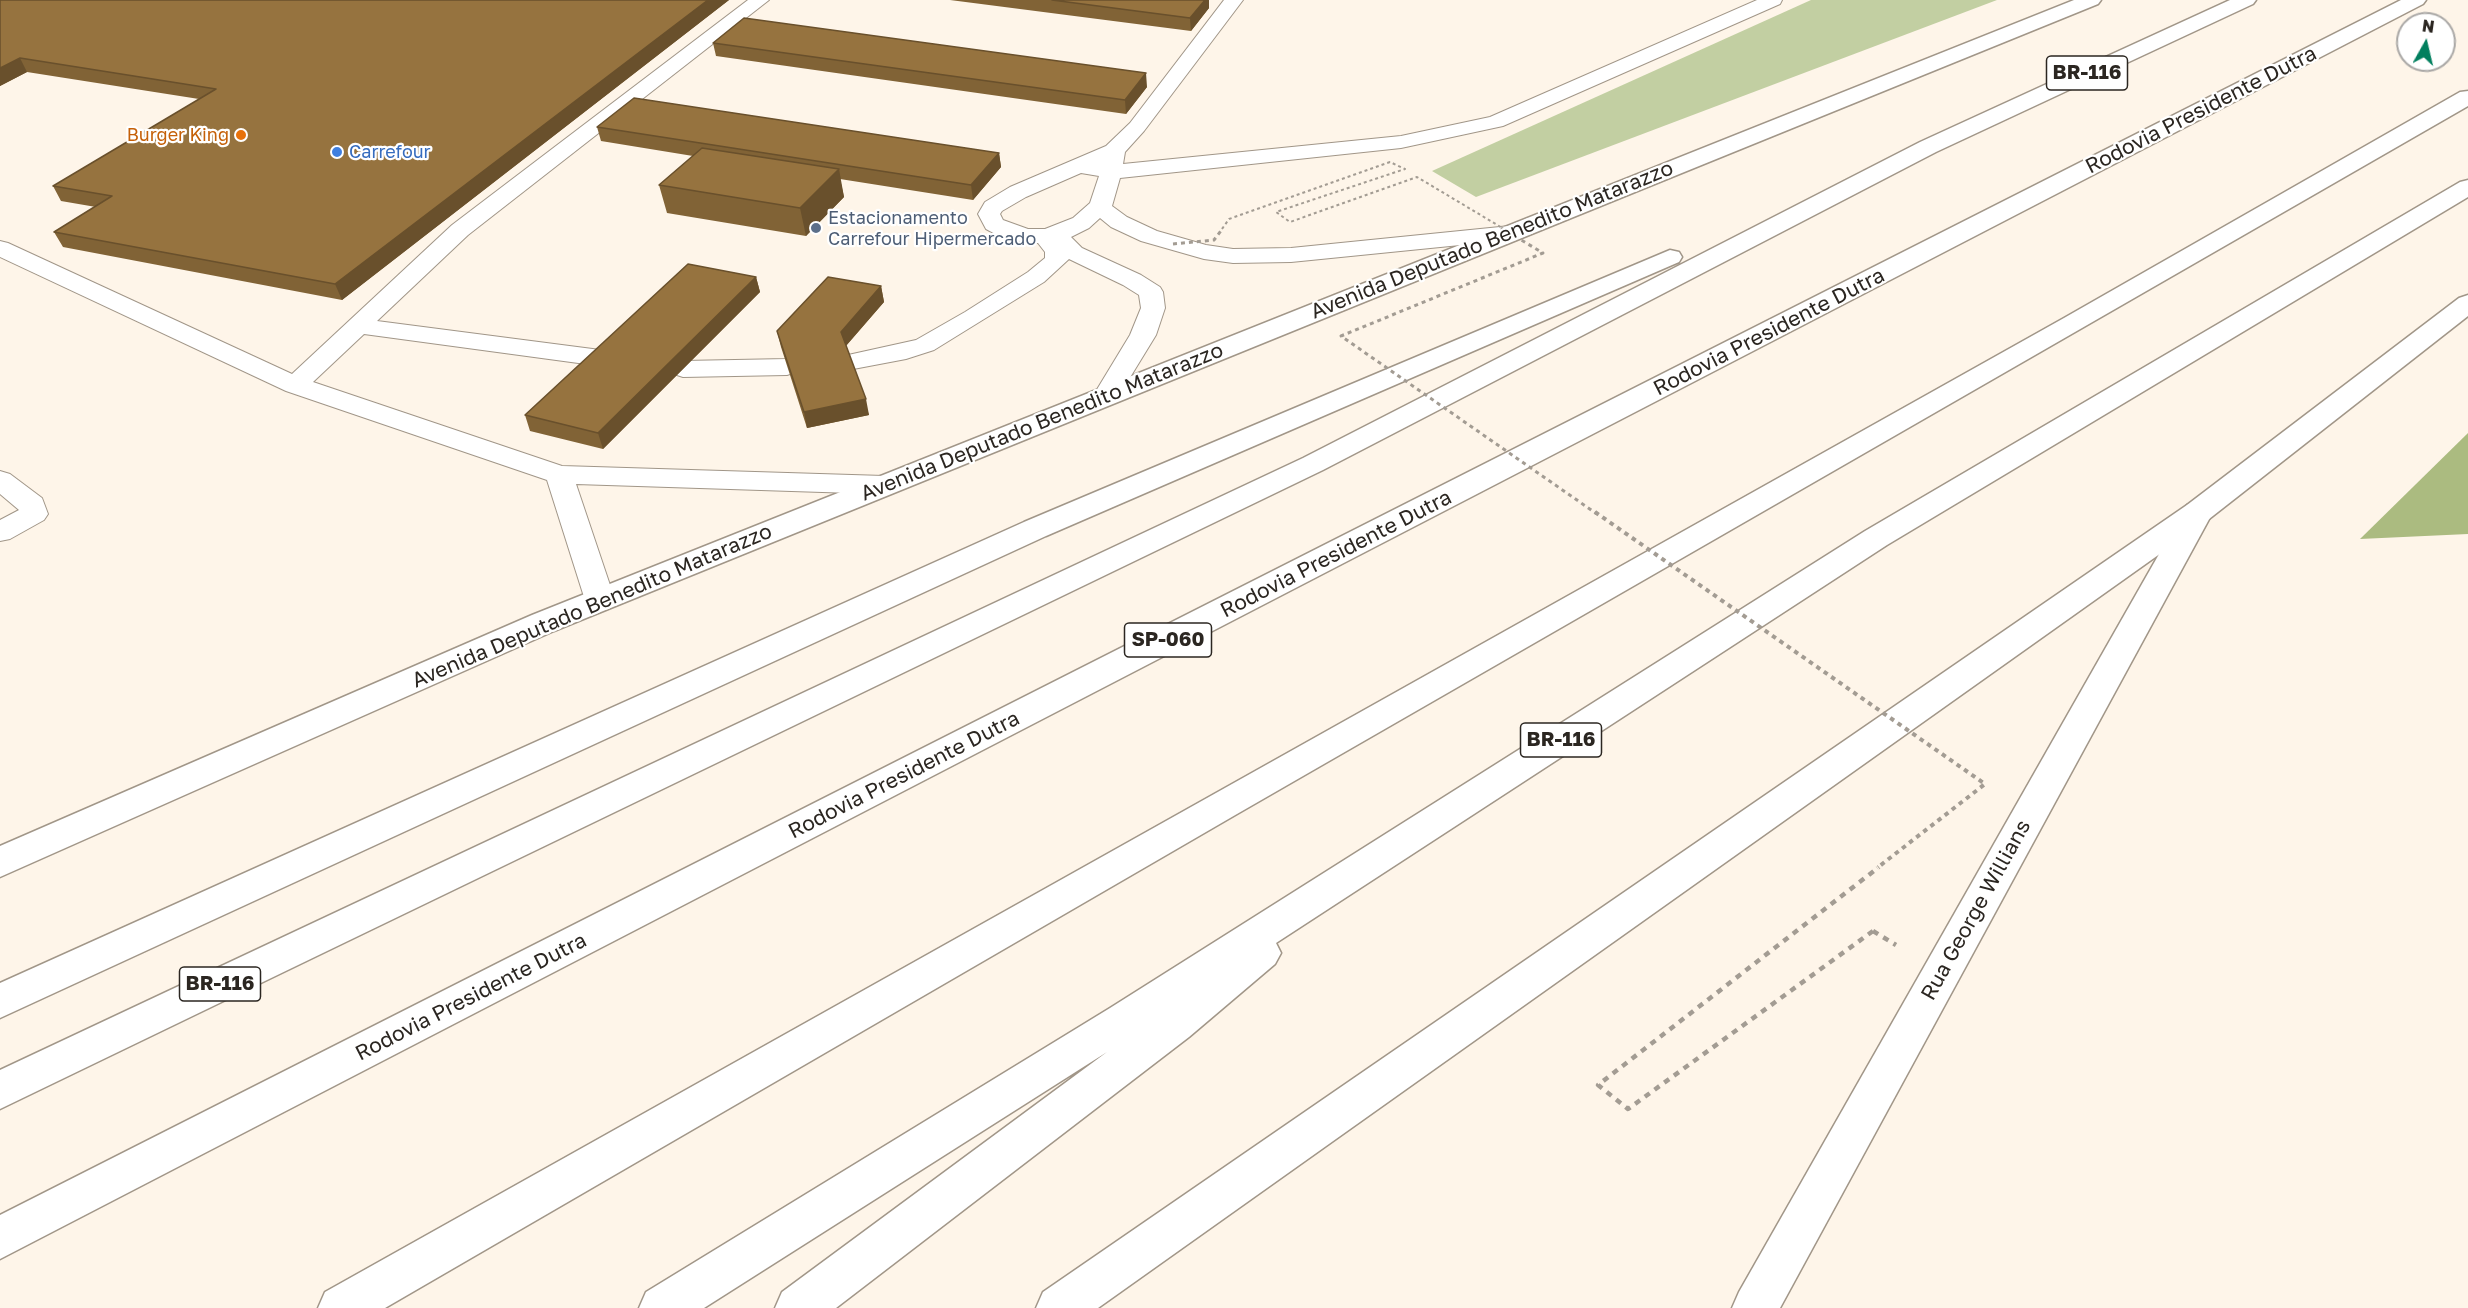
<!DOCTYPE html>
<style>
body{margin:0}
#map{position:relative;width:2468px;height:1308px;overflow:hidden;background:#fef5e9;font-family:"Golos Text",sans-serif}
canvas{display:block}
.north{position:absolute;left:2396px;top:12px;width:60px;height:60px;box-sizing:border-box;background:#fff;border:2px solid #aaa8a6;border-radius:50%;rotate:8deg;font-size:16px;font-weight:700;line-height:24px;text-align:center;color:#2b2621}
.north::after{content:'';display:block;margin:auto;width:21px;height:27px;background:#017f5e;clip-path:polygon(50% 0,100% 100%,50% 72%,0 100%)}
</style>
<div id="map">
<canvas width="2468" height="1308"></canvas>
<div class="north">N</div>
</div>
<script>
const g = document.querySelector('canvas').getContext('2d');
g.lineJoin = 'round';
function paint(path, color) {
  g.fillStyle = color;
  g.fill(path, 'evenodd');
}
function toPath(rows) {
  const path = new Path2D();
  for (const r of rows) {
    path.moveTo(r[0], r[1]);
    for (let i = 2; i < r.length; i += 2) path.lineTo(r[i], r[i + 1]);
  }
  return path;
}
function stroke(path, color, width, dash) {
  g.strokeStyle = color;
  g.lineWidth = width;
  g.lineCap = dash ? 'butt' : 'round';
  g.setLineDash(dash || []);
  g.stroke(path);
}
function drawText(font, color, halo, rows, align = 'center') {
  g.font = font + ' "Golos Text",sans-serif';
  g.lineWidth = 4.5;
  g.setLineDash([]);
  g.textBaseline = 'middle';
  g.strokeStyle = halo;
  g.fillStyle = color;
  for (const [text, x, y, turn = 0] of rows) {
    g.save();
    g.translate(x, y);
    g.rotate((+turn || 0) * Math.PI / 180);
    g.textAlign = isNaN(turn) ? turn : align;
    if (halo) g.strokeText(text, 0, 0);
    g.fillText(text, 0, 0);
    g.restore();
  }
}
paint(toPath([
 [1811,0,1997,0,1476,197,1432,171]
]), '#c2cfa2');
paint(toPath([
 [2468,433,2468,534,2360,539]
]), '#abbb80');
const lane = toPath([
 [748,0,769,0,468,235,377,321,608,351,617,354,621,359,617,364,608,367,364,334,313,382,562,466,884,476,894,479,898,485,894,491,884,494,576,484,615,600,611,607,600,610,589,607,585,600,547,480,286,391,0,257,0,241,8,243,292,374,452,225,748,0],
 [1224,0,1243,0,1144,131,1125,152,1123,164,1401,136,1490,117,1757,0,1782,0,1780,4,1503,126,1401,148,1120,178,1112,206,1127,217,1157,231,1206,245,1233,249,1291,248,1510,226,1518,228,1522,233,1518,238,1510,240,1291,262,1233,263,1204,259,1141,241,1111,227,1100,218,1089,228,1071,237,1082,248,1141,275,1160,287,1163,292,1165,308,1156,335,1115,402,1106,404,1097,402,1093,396,1130,335,1141,308,1139,295,1123,285,1069,259,1044,282,934,350,906,359,848,370,839,367,835,362,839,357,916,340,965,312,1028,272,1045,258,1045,252,1038,243,1028,243,999,236,986,229,978,214,985,202,1010,187,1106,146,1130,123,1224,0],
 [1081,173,1099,176,1090,203,1073,218,1045,229,1028,229,1003,220,1000,214,1002,211,1026,197,1081,173],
 [787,359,796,362,800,367,796,372,787,375,683,377,674,374,670,369,674,364,683,361,787,359],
 [0,471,10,474,42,498,48,514,44,520,10,539,0,541,0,520,19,510,0,494,0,471]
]);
const street = toPath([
 [2198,502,2209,505,2213,512,1780,1308,1732,1308,1739,1292,2183,512,2187,505,2198,502]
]);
const primary = toPath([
 [2074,0,2101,0,2098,4,554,631,0,877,0,846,532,615,2074,0],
 [2230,0,2256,0,2253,4,1936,152,1323,470,0,1109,0,1070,1303,458,1920,142,2230,0],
 [2468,180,2468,197,1887,545,1276,943,1281,953,1275,964,1189,1037,836,1308,775,1308,782,1292,1107,1052,704,1308,639,1308,646,1292,1110,1008,1865,531,2460,182,2468,180],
 [1670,250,1679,252,1682,257,1679,262,1046,536,0,1018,0,983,1024,522,1670,250],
 [2468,295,2468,316,2209,519,1098,1308,1036,1308,1043,1292,2187,505,2459,298,2468,295]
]);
const highway = toPath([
 [2401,0,2426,0,2423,4,0,1259,0,1215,2401,0],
 [2468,91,2468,106,1237,814,385,1308,318,1308,325,1292,2064,318,2460,92,2468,91]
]);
stroke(lane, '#a19688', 2);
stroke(street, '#a19688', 3);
stroke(primary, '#a19688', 3);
stroke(highway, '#a19688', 3);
stroke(toPath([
 [1873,931,1896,945]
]), '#a39c93', 4.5, [6, 6]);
paint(lane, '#fff');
paint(street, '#fff');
paint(primary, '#fff');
paint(highway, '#fff');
stroke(toPath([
 [1222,229,1229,219,1390,162,1405,169,1276,212,1290,222,1417,177,1504,229]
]), '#a39c93', 2, [3, 3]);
stroke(toPath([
 [1501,228,1543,253,1341,336,1597,514],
 [1173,244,1214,240,1223,228]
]), '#a39c93', 3, [4, 4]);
stroke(toPath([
 [1595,512,1985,784,1877,868]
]), '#a39c93', 4, [4.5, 4.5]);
stroke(toPath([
 [1873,931,1628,1109,1598,1085,1879,867]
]), '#a39c93', 4.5, [6, 6]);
paint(toPath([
 [0,0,729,0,342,300,63,247,54,232,96,207,61,201,53,186,199,99,27,72,0,86],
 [950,0,1209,0,1209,8,1191,31],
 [713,43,1147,87,1126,114,716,56],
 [597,127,999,153,1001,167,973,200,840,179,844,197,806,236,667,213,659,185,693,156,601,141],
 [756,277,760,292,603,449,530,431,525,415],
 [881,286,884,302,846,346,869,415,807,428,781,347,777,331]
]), '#816336');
paint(toPath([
 [708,0,729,0,342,300,335,284],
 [1205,0,1209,0,1209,8,1191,31,1190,18],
 [20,58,27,72,0,86,0,68],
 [1146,73,1147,87,1126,114,1125,100],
 [999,153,1001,167,973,200,971,185],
 [839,169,844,197,806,236,800,208],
 [756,277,760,292,603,449,598,433],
 [881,286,884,302,844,348,841,332],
 [866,399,869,415,807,428,804,412]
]), '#69502c');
const building = toPath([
 [0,0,708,0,335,284,54,232,112,196,53,186,216,89,20,58,0,68,0,0],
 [1052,0,1205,0,1190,18,1052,0],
 [744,18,1146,73,1125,100,713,43,744,18],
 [634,98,999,153,971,185,597,127,634,98],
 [702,148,839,169,800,208,659,185,702,148],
 [688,264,756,277,598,433,525,415,688,264],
 [828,277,881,286,841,332,866,399,804,412,777,331,828,277]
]);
paint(building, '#96733f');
stroke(building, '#69502c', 1.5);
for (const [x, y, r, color] of [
 [241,135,6,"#e8710a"],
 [337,152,6,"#3f7fe0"],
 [816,228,6,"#5c6f8a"]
]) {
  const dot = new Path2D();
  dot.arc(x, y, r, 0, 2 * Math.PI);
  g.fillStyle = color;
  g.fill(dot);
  stroke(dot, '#fff', 2);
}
drawText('18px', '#c56008', '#fff', [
 ["Burger King",229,135]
], 'right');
drawText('18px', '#366cbe', '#fff', [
 ["Carrefour",349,152]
], 'left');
drawText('18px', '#4e5e75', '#fff', [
 ["Estacionamento",828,218],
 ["Carrefour Hipermercado",828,239]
], 'left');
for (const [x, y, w] of [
 [2087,73,81],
 [1168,640,87],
 [1561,740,81],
 [220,984,81]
]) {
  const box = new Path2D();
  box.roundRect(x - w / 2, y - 17, w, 34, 4.5);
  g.fillStyle = '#fff';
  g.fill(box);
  stroke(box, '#2b2621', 1.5);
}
drawText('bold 20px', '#2b2621', null, [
 ["BR-116",2087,73],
 ["SP-060",1168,640],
 ["BR-116",1561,740],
 ["BR-116",220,984]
]);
drawText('21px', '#2b2621', '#fff', [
 ["Rodovia Presidente Dutra",2201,110,-27],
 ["Avenida Deputado Benedito Matarazzo",1492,240,-22],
 ["Rodovia Presidente Dutra",1769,332,-27],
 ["Avenida Deputado Benedito Matarazzo",1042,422,-22],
 ["Rodovia Presidente Dutra",1336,554,-27],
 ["Avenida Deputado Benedito Matarazzo",592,606,-23],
 ["Rodovia Presidente Dutra",904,775,-27],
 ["Rua George Willians",1976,910,-61],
 ["Rodovia Presidente Dutra",471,997,-27]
]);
</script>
